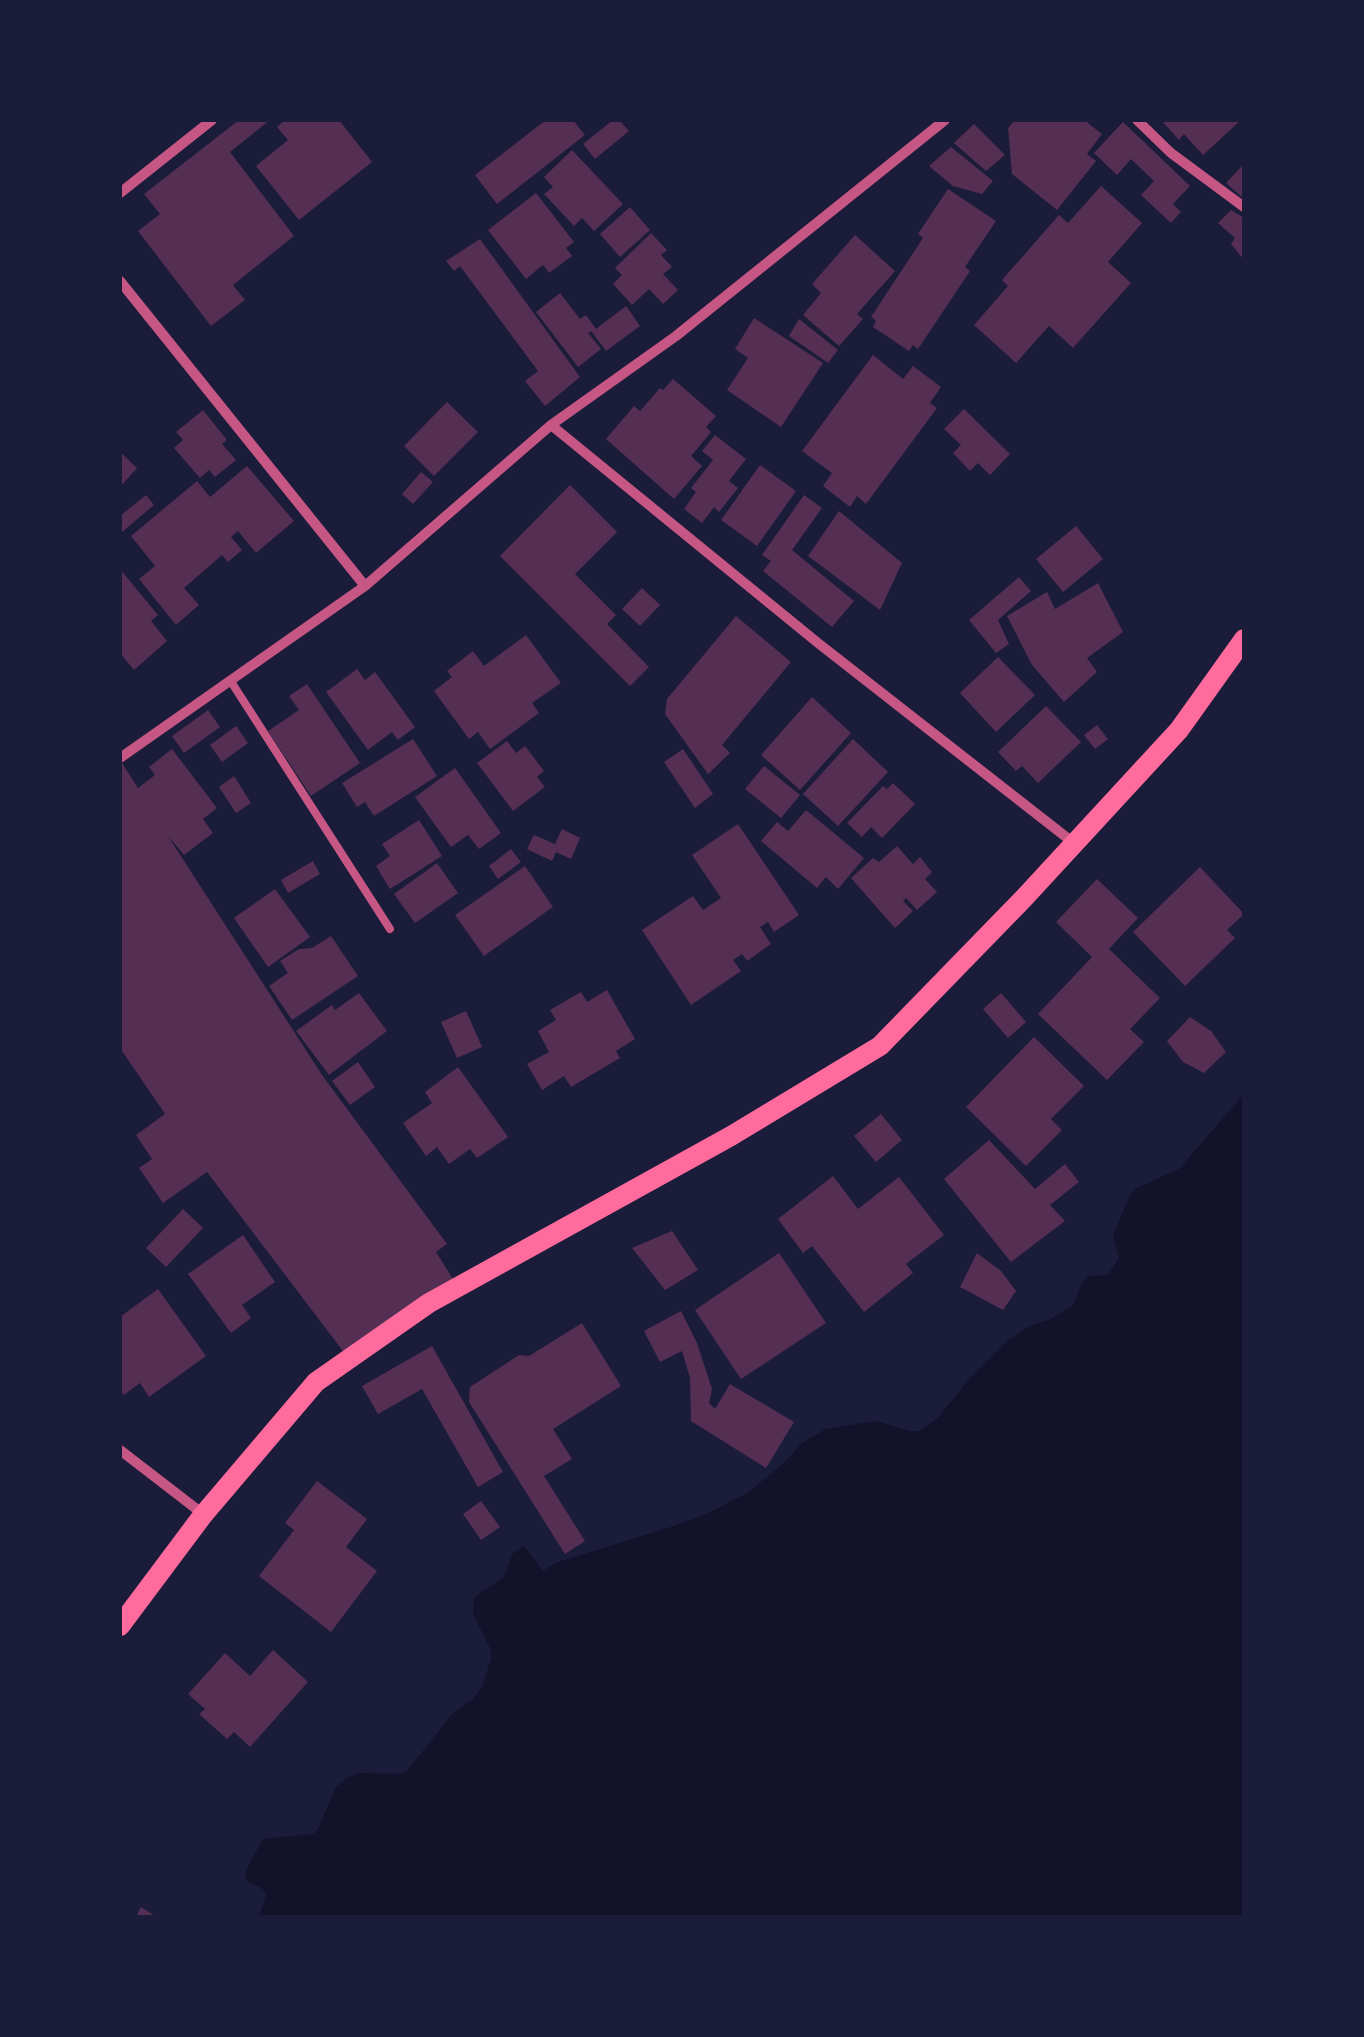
<!DOCTYPE html>
<style>
body{margin:0}
#map{position:relative;width:1364px;height:2037px;overflow:hidden;background:#1b1b3a;font-family:"Open Sans",sans-serif}
canvas{display:block}
.frame{position:absolute;inset:0;border:122px solid #1b1b3a;pointer-events:none}
</style>
<div id="map">
<canvas width="1364" height="2037"></canvas>
<div class="frame"></div>
</div>
<script>
const g = document.querySelector('canvas').getContext('2d');
g.lineJoin = 'round';
function paint(path, color) {
  g.fillStyle = color;
  g.fill(path, 'evenodd');
}
function toPath(rows) {
  const path = new Path2D();
  for (const r of rows) {
    path.moveTo(r[0], r[1]);
    for (let i = 2; i < r.length; i += 2) path.lineTo(r[i], r[i + 1]);
  }
  return path;
}
function stroke(path, color, width, dash) {
  g.strokeStyle = color;
  g.lineWidth = width;
  g.lineCap = dash ? 'butt' : 'round';
  g.setLineDash(dash || []);
  g.stroke(path);
}
paint(toPath([
 [1244,1094,1244,1917,259,1917,266,1895,263,1889,247,1881,245,1876,246,1870,263,1839,313,1834,318,1829,336,1787,348,1777,359,1773,398,1774,407,1771,452,1714,472,1700,482,1687,491,1659,491,1650,473,1614,473,1606,475,1597,504,1577,513,1553,524,1546,543,1571,555,1563,671,1527,709,1513,747,1493,783,1464,802,1443,826,1429,876,1421,910,1431,919,1431,938,1418,970,1378,1007,1341,1031,1325,1049,1320,1070,1307,1074,1303,1081,1284,1089,1276,1108,1275,1119,1258,1113,1236,1130,1195,1137,1188,1179,1169]
]), '#12122b');
paint(toPath([
 [239,120,270,120,230,152,294,236,233,285,245,300,211,326,138,231,160,214,144,194],
 [285,120,339,120,372,162,299,220,256,166,288,140,277,127],
 [546,120,573,120,585,135,497,204,475,175],
 [613,120,619,120,629,131,595,159,583,144],
 [1015,120,1084,120,1102,134,1087,154,1096,161,1057,210,1012,174,1008,128],
 [1161,120,1241,120,1203,155,1184,134,1179,140],
 [1123,122,1190,186,1173,204,1181,212,1171,223,1141,195,1154,181,1131,159,1117,175,1094,153],
 [974,124,1005,155,986,171,954,143],
 [951,147,993,181,982,194,953,186,929,166],
 [572,150,623,204,594,231,582,218,574,226,544,194,553,187,544,177],
 [1242,166,1244,168,1244,199,1226,183],
 [1101,186,1142,223,1108,262,1131,283,1073,348,1049,326,1016,363,974,325,1008,286,1002,280,1059,215,1068,223],
 [948,189,996,221,965,267,970,271,918,349,913,345,909,351,873,327,876,321,871,317,923,238,918,234],
 [536,193,574,242,566,248,572,256,549,273,543,265,526,279,488,230],
 [630,207,650,230,620,257,600,234],
 [1231,210,1244,218,1244,260,1231,244,1235,238,1218,223],
 [651,233,667,250,661,255,672,267,663,274,678,290,663,304,649,289,632,305,613,284,622,275,615,268],
 [855,235,895,271,857,314,863,319,839,346,803,315,821,293,812,284],
 [480,239,580,377,545,406,525,381,538,371,460,266,454,271,446,261],
 [560,293,580,319,586,315,596,329,626,306,640,326,606,351,591,331,588,333,601,349,578,367,536,312],
 [754,318,823,363,781,427,727,390,748,358,735,349],
 [799,319,838,350,828,363,789,336],
 [873,355,903,379,913,366,941,387,930,403,937,408,866,504,857,496,850,507,823,486,832,473,802,451],
 [673,379,716,416,706,427,711,432,691,456,702,466,674,499,606,439,634,406,640,411,660,388,663,390],
 [447,402,478,432,434,476,404,446],
 [964,409,1010,454,990,475,978,463,970,471,953,453,961,445,944,429],
 [203,410,227,440,222,444,236,460,215,477,209,470,200,478,174,448,183,440,176,432],
 [715,435,746,459,729,481,738,488,719,512,714,507,702,523,684,509,696,492,691,488,713,460,702,451],
 [120,452,137,468,120,487],
 [760,465,796,491,757,546,721,520],
 [247,466,294,521,256,553,238,531,231,537,242,550,228,562,222,555,184,588,199,605,176,625,139,579,155,566,131,536,197,481,210,497],
 [421,472,433,482,413,504,402,494],
 [570,485,617,532,575,574,616,615,607,624,649,667,630,686,500,556],
 [146,495,154,505,122,532,120,516],
 [804,495,822,508,792,550,854,601,832,627,763,571,771,561,762,555],
 [839,511,902,563,880,610,808,556],
 [1076,526,1103,559,1063,592,1036,559],
 [120,569,158,615,151,621,167,641,134,670,120,653],
 [1019,577,1031,591,998,620,1009,644,996,653,969,620],
 [1098,583,1123,632,1087,658,1097,672,1064,702,1032,665,1007,616,1047,592,1055,609],
 [642,588,660,605,640,626,622,609],
 [736,616,791,662,722,745,730,753,708,774,665,714,667,699],
 [526,635,561,683,532,703,539,713,490,749,478,732,469,739,434,691,452,677,447,671,473,651,484,666],
 [998,657,1035,695,996,732,960,693],
 [357,669,365,680,375,672,415,727,398,740,392,732,368,750,326,692],
 [307,684,360,763,311,796,268,731,299,710,289,696],
 [812,697,851,733,800,790,761,755],
 [1046,706,1081,742,1038,783,1022,766,1016,771,998,752],
 [208,710,220,727,184,753,172,736],
 [1097,725,1108,739,1095,749,1084,735],
 [236,726,248,743,222,762,210,745],
 [413,739,437,776,374,816,365,802,357,807,342,783],
 [853,739,888,772,838,826,803,794],
 [507,741,516,753,525,746,544,771,537,777,545,787,513,811,477,763],
 [172,749,217,808,203,819,213,833,184,855,168,836,322,1075,447,1244,436,1252,458,1287,349,1359,207,1172,163,1203,139,1168,152,1159,136,1135,165,1114,120,1048,120,760,138,788,155,775,149,767],
 [683,749,713,794,695,808,664,762],
 [764,766,800,795,781,818,745,789],
 [455,768,501,833,479,849,468,835,451,847,415,797],
 [234,776,251,803,236,813,219,787],
 [893,783,915,804,882,838,871,827,862,837,847,823,883,786,887,789],
 [806,810,864,858,838,889,826,877,817,888,761,841,777,822,788,831],
 [419,820,442,856,390,889,376,866,390,856,382,844],
 [738,824,799,915,774,932,768,922,760,927,771,944,747,961,742,954,733,960,741,971,691,1005,642,930,693,896,703,910,721,898,692,855],
 [562,829,580,838,571,859,556,852,552,861,527,849,534,835,555,844],
 [897,846,913,864,920,857,932,872,925,879,937,892,917,910,906,898,903,901,913,911,895,928,851,878,873,858,879,862],
 [511,849,521,862,498,879,489,866],
 [313,861,320,874,288,893,281,880],
 [437,863,458,893,415,923,394,894],
 [525,866,553,907,484,956,455,915],
 [1200,867,1244,914,1227,930,1235,938,1185,986,1133,932],
 [1097,879,1138,918,1109,949,1160,998,1130,1029,1144,1042,1107,1080,1038,1014,1092,957,1056,922],
 [275,889,310,937,268,967,234,918],
 [331,936,358,976,292,1020,269,986,288,973,280,961,299,949,312,948],
 [607,990,635,1039,616,1051,620,1058,571,1087,564,1076,542,1090,527,1064,549,1052,538,1031,556,1020,550,1010,581,992,587,1002],
 [359,993,387,1031,329,1075,296,1031,332,1005,335,1010],
 [1001,993,1026,1022,1008,1038,983,1009],
 [466,1011,482,1047,457,1058,441,1022],
 [1190,1017,1211,1031,1226,1052,1204,1073,1183,1062,1167,1041],
 [1034,1037,1084,1086,1051,1119,1062,1130,1026,1166,966,1107],
 [358,1062,375,1087,350,1105,332,1081],
 [458,1067,508,1137,477,1158,470,1149,449,1164,437,1147,426,1156,403,1123,432,1103,425,1092],
 [881,1114,902,1140,876,1162,854,1136],
 [989,1140,1035,1189,1065,1164,1079,1182,1050,1205,1065,1221,1011,1262,944,1179],
 [833,1176,858,1209,899,1177,944,1235,906,1264,913,1273,864,1312,812,1246,803,1253,778,1219],
 [183,1209,203,1228,166,1267,146,1248],
 [672,1231,698,1270,665,1290,632,1248],
 [243,1235,275,1282,242,1305,251,1318,231,1333,188,1274],
 [779,1253,826,1323,741,1379,695,1310],
 [977,1253,1001,1271,1016,1291,1003,1310,960,1287],
 [158,1289,206,1356,149,1397,140,1383,124,1395,120,1390,120,1317],
 [681,1311,697,1343,712,1389,709,1403,715,1409,730,1384,794,1422,766,1468,691,1421,690,1378,682,1351,660,1362,644,1331],
 [582,1323,621,1386,553,1429,572,1459,544,1476,585,1541,565,1554,469,1402,470,1387,519,1355,529,1356],
 [432,1346,503,1472,478,1487,422,1389,378,1414,362,1386],
 [317,1481,367,1519,346,1547,377,1571,331,1632,259,1576,294,1530,285,1523],
 [481,1501,500,1527,481,1540,463,1514],
 [273,1650,308,1682,250,1747,234,1732,227,1739,199,1714,205,1709,188,1694,225,1653,250,1676],
 [141,1907,157,1917,136,1917]
]), '#542f53');
stroke(toPath([
 [230,680,390,929]
]), '#c65784', 8);
stroke(toPath([
 [1137,120,1171,153,1244,207],
 [120,193,212,120],
 [120,281,365,586],
 [551,425,818,643,1075,844],
 [120,758,365,586,551,425,676,336,945,120],
 [120,1450,203,1514]
]), '#c65784', 10);
stroke(toPath([
 [120,1626,203,1515,316,1382,429,1303,731,1136,880,1046,1024,898,1179,730,1244,639]
]), '#ff6b9d', 20);
</script>
